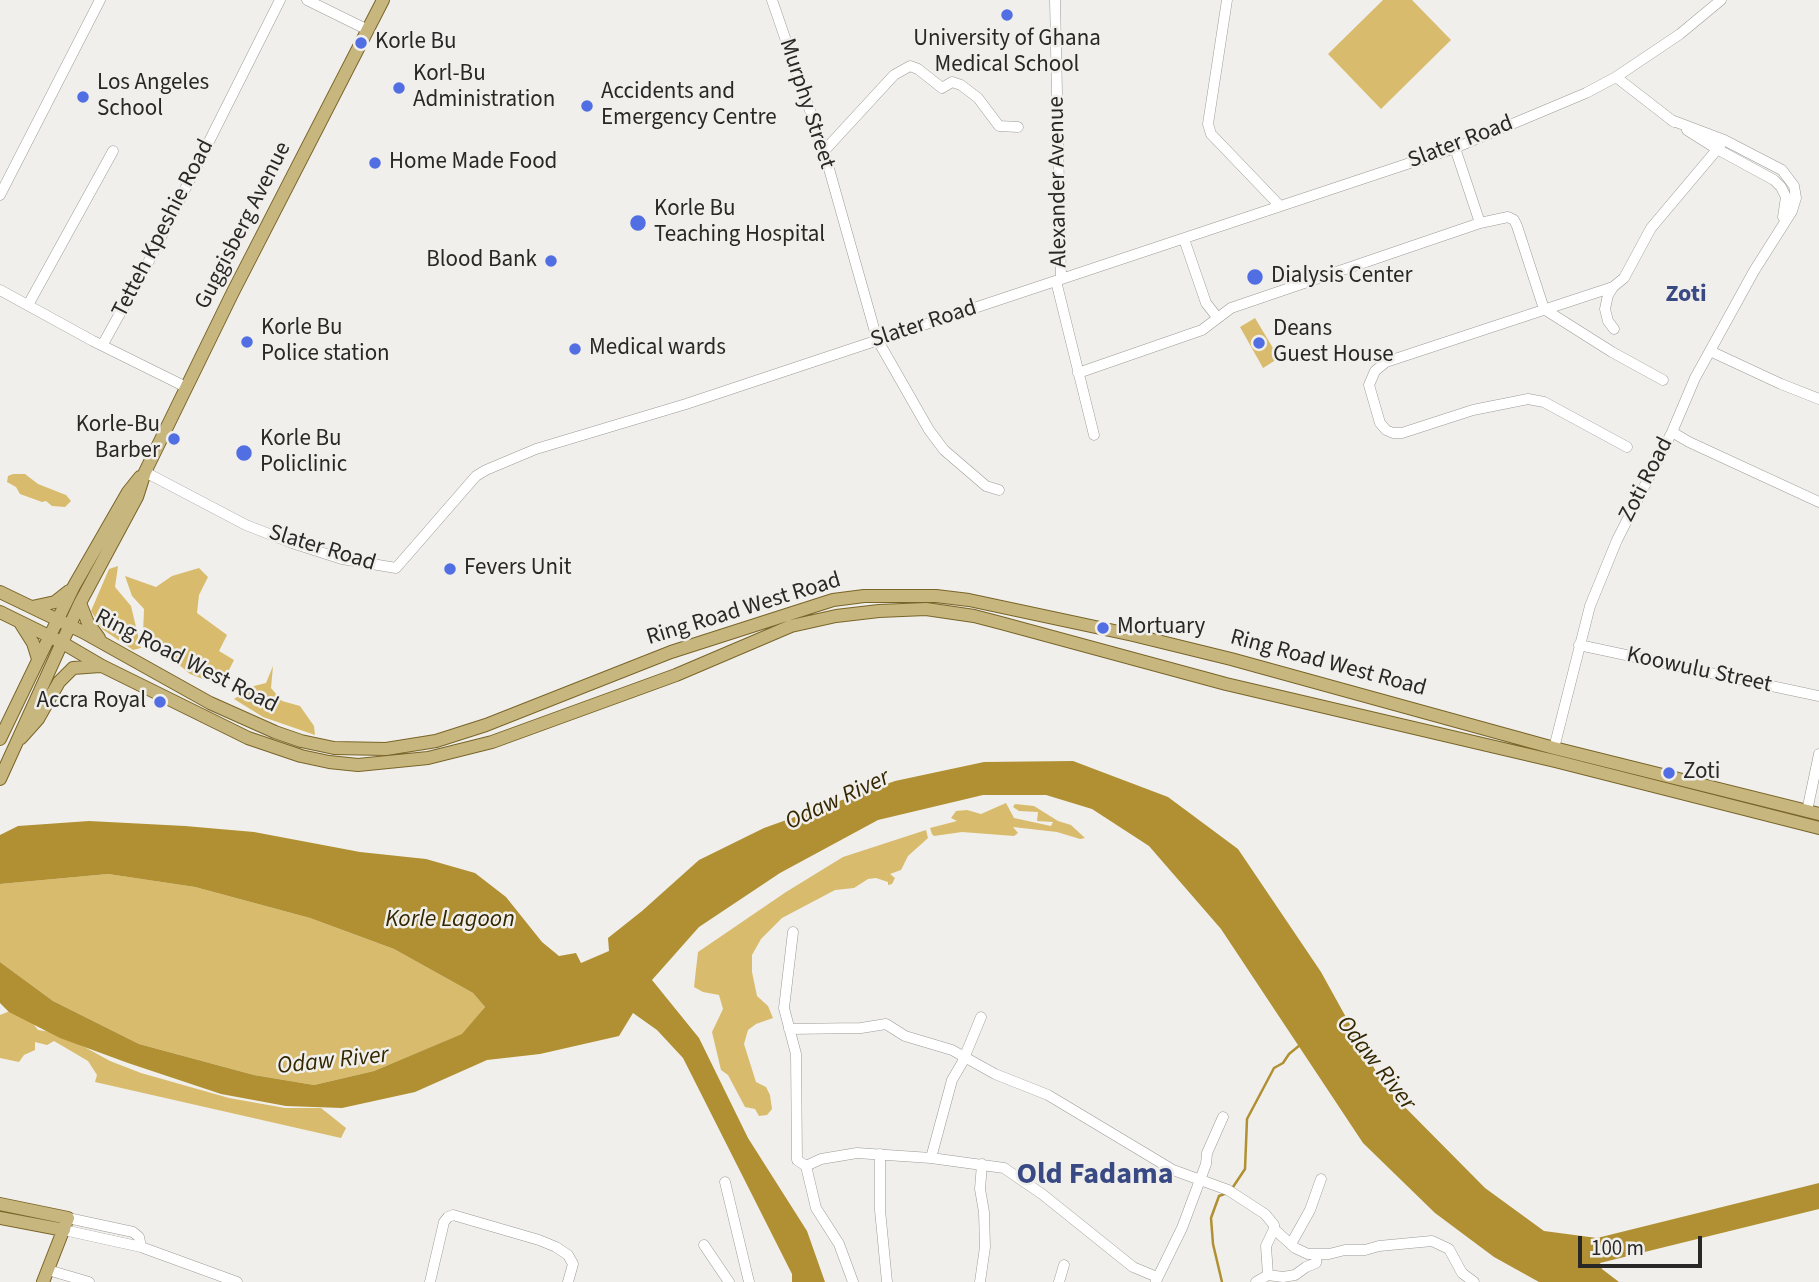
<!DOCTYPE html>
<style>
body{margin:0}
#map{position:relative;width:1819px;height:1282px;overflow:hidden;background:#f0efeb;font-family:"Source Sans 3",sans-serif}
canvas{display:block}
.scale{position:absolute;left:1578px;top:1236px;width:124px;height:32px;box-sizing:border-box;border:4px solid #292827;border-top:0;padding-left:9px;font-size:21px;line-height:24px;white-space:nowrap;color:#292827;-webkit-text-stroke:5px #f0efeb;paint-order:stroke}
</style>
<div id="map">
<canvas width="1819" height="1282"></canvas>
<div class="scale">100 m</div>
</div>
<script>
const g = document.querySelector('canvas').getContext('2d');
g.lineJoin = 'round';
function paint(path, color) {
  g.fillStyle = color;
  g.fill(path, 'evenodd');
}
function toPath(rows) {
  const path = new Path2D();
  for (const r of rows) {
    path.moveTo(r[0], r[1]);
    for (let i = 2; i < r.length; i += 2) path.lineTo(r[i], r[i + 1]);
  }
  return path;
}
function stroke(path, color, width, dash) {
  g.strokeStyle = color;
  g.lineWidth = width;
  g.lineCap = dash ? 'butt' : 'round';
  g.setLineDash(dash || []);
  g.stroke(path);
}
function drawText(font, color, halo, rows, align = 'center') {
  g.font = font + ' "Source Sans 3",sans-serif';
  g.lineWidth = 5;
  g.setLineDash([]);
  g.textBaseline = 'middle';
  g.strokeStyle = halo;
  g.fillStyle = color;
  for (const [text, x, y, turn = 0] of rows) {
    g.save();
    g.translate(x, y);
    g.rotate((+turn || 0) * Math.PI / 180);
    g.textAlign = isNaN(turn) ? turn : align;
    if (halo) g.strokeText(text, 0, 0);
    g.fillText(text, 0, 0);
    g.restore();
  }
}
paint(toPath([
 [1383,0,1412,0,1451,40,1381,109,1328,54],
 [1255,318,1279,358,1263,368,1240,327],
 [13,474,25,474,38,484,66,495,71,501,65,507,52,506,46,501,42,502,20,494,16,487,7,482,8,476],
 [118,566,115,587,131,606,141,648,133,650,102,629,91,611,109,569],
 [199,568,208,577,199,595,197,613,227,635,219,651,234,660,221,686,190,674,143,634,144,609,132,596,125,576,156,587,172,576],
 [273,666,271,688,282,701,300,706,314,726,315,735,263,717,234,699,254,686,266,683],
 [1006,803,1014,818,1051,826,1053,822,1037,821,1038,812,1019,811,1013,807,1015,804,1034,806,1058,821,1071,825,1085,838,1080,839,1057,832,1013,827,1018,833,1014,836,962,832,934,836,932,834,930,828,957,821,951,818,956,811,967,810,981,814],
 [926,830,928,838,908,856,901,870,890,874,895,878,892,884,888,885,888,882,876,878,868,879,854,888,835,890,782,918,761,939,752,955,752,972,757,996,768,1006,773,1018,756,1024,748,1030,744,1044,756,1082,766,1087,770,1095,772,1109,767,1115,759,1116,755,1109,745,1107,728,1075,721,1070,712,1032,723,1009,719,995,703,992,694,987,698,952,786,892,843,857],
 [108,874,195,887,310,918,394,949,473,993,485,1007,463,1034,374,1071,314,1085,254,1075,139,1044,53,1001,0,962,0,884],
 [20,1007,38,1030,59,1033,110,1061,141,1073,229,1098,285,1108,321,1108,346,1128,341,1138,95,1082,97,1075,88,1061,54,1041,47,1045,35,1042,35,1050,24,1055,19,1062,0,1058,0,1015]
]), '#d8bb6c');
paint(toPath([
 [1073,761,1168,797,1238,849,1321,972,1384,1086,1485,1188,1544,1231,1597,1238,1819,1183,1819,1209,1600,1263,1602,1269,1619,1282,1539,1282,1494,1257,1435,1213,1363,1143,1221,929,1149,846,1092,809,1046,795,983,795,878,820,780,873,699,927,652,980,699,1038,748,1138,807,1231,825,1282,792,1282,792,1274,683,1058,657,1030,633,1013,619,1036,540,1054,487,1060,415,1092,342,1108,286,1106,221,1094,128,1063,60,1038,9,1012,0,1003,0,962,53,1001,139,1044,254,1075,314,1085,374,1071,462,1034,485,1007,473,993,394,949,310,918,195,887,108,874,0,884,0,835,18,826,89,821,185,826,254,832,360,852,426,859,475,873,506,897,542,942,559,956,576,953,581,963,609,951,608,938,642,911,699,860,764,828,895,781,984,762]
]), '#b09032');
stroke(toPath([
 [1231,1190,1245,1169,1247,1119,1274,1068,1283,1063,1289,1054,1300,1045],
 [1222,1282,1213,1244,1211,1218,1219,1196,1227,1193]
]), '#b09032', 2.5);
const minor = toPath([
 [307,0,368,30],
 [772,0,824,151,877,339,929,430,944,450,986,486,999,490],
 [1055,0,1061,279],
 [1227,0,1208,124,1211,134,1280,206],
 [1616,77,1674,122],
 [1687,130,1717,149,1774,180,1781,187,1786,197,1783,217],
 [1455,148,1480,223],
 [824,151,894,75,910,66,918,69,942,88,952,82,961,85,978,98,999,126,1018,127],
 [0,195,100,0],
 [1184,239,1206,303,1217,317],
 [1056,281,1094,435],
 [1613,287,1386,362,1375,371,1369,385,1380,423,1386,430,1393,433,1402,433,1473,410,1528,399,1544,402,1627,447],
 [0,290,93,341,186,387],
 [28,305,113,151],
 [1614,329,1608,321,1605,309,1608,295,1613,287,1624,278,1651,228,1720,146],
 [103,344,150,259,280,0],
 [1710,351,1781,384,1819,399],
 [1078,373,1202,330,1231,308,1480,223,1508,217,1514,220,1517,226,1544,309,1612,352,1663,380],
 [1672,432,1689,442,1819,502],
 [145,472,246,525,292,543,342,559,396,568,476,476,486,470,536,449,686,404,1455,148,1586,93,1616,77,1680,34,1721,0],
 [1579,645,1819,696],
 [1554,748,1590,606,1617,540,1672,432,1695,378,1754,271,1792,211,1796,198,1794,186,1782,170,1724,140,1671,120],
 [1807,811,1819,754],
 [793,932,784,1008,796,1054,797,1160,806,1166,816,1208,839,1244,853,1282],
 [789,1029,861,1028,886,1024,905,1036,952,1050,995,1074,1048,1095,1173,1170,1228,1190,1265,1214,1274,1225,1274,1229,1295,1248,1308,1254,1329,1254,1345,1250,1365,1250,1379,1246,1432,1241,1449,1249,1462,1273,1474,1282],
 [880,1154,880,1210,887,1282],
 [931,1158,952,1080,962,1063,981,1017],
 [806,1166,821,1159,857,1153,931,1158,1004,1168,1042,1194,1133,1267,1157,1277],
 [725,1182,749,1282],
 [68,1218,133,1232,139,1237,141,1247],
 [64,1230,141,1247,237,1282],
 [1291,1244,1310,1210,1321,1179],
 [704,1245,729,1282],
 [48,1270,89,1282],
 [1268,1275,1283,1277,1295,1275,1306,1267,1316,1263,1317,1254],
 [1156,1281,1182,1228,1206,1164,1207,1153,1223,1117],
 [430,1282,444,1222,448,1217,453,1215,539,1240,556,1247,568,1255,573,1264,568,1282],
 [980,1282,985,1247,984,1212,980,1189,982,1164],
 [1059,1282,1064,1265],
 [1256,1282,1268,1275,1266,1246,1274,1229]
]);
const major = toPath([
 [0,592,83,632,210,703,275,732,301,741,334,748,386,749,436,741,486,725,671,652,833,600,864,596,936,596,969,600,1133,635,1231,659,1554,748,1819,814],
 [80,603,88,623,99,638],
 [32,607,55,602,69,591],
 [0,612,61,642,102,666,248,738,301,756,329,762,358,765,428,758,492,742,676,675,791,626,836,616,879,611,926,609,974,616,1001,623,1226,684,1555,761,1819,828],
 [21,624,33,643,38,659],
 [21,738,38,719,59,682,73,668,100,666],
 [0,739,74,586,128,492,140,477],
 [0,779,80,603,137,497,145,472,233,292,383,0],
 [0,1204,68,1218,43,1282],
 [0,1218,64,1230]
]);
stroke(minor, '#9c9b97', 11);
stroke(major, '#796528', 14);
stroke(minor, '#fff', 10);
stroke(major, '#c8b67f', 12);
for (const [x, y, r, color] of [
 [1007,15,7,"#526ee3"],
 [361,43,7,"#526ee3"],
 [399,88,7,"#526ee3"],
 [83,97,7,"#526ee3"],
 [587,106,7,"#526ee3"],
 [375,163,7,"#526ee3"],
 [638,223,9,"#526ee3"],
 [551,261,7,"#526ee3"],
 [1255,277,9,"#526ee3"],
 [247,342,7,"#526ee3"],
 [1259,343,7,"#526ee3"],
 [575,349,7,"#526ee3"],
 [174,439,7,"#526ee3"],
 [244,453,9,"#526ee3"],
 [450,569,7,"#526ee3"],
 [1103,628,7,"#526ee3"],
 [160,702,7,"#526ee3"],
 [1669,773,7,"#526ee3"]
]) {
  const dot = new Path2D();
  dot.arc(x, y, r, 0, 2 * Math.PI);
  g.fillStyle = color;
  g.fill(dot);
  stroke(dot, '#f0efeb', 2.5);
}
drawText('23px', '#292827', '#f0efeb', [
 ["University of Ghana",1007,40,"center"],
 ["Medical School",1007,66,"center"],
 ["Korle Bu",375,43],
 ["Korl-Bu",413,75],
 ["Administration",413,101],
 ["Los Angeles",97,84],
 ["School",97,110],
 ["Accidents and",601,93],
 ["Emergency Centre",601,119],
 ["Home Made Food",389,163],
 ["Korle Bu",654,210],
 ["Teaching Hospital",654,236],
 ["Blood Bank",537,261,"right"],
 ["Dialysis Center",1271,277],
 ["Korle Bu",261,329],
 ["Police station",261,355],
 ["Deans",1273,330],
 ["Guest House",1273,356],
 ["Medical wards",589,349],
 ["Korle-Bu",160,426,"right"],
 ["Barber",160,452,"right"],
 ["Korle Bu",260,440],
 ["Policlinic",260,466],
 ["Fevers Unit",464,569],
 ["Mortuary",1117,628],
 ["Accra Royal",146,702,"right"],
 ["Zoti",1683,773]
], 'left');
drawText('23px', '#292827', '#f0efeb', [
 ["Murphy Street",806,104,72],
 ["Slater Road",1461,143,-21],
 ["Alexander Avenue",1059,182,-91],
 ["Guggisberg Avenue",244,226,-63],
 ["Tetteh Kpeshie Road",164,229,-63],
 ["Slater Road",924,325,-18],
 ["Zoti Road",1647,480,-63],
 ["Slater Road",322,549,17],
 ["Ring Road West Road",744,610,-17],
 ["Ring Road West Road",186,662,27],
 ["Ring Road West Road",1328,664,15],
 ["Koowulu Street",1699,671,12]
]);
drawText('bold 24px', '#394984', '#f0efeb', [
 ["Zoti",1686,296]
]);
drawText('italic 24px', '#342700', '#f0efeb', [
 ["Odaw River",838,801,-25],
 ["Korle Lagoon",450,921],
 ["Odaw River",333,1062,-6],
 ["Odaw River",1375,1064,52]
]);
drawText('bold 30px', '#394984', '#f0efeb', [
 ["Old Fadama",1095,1176]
]);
</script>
